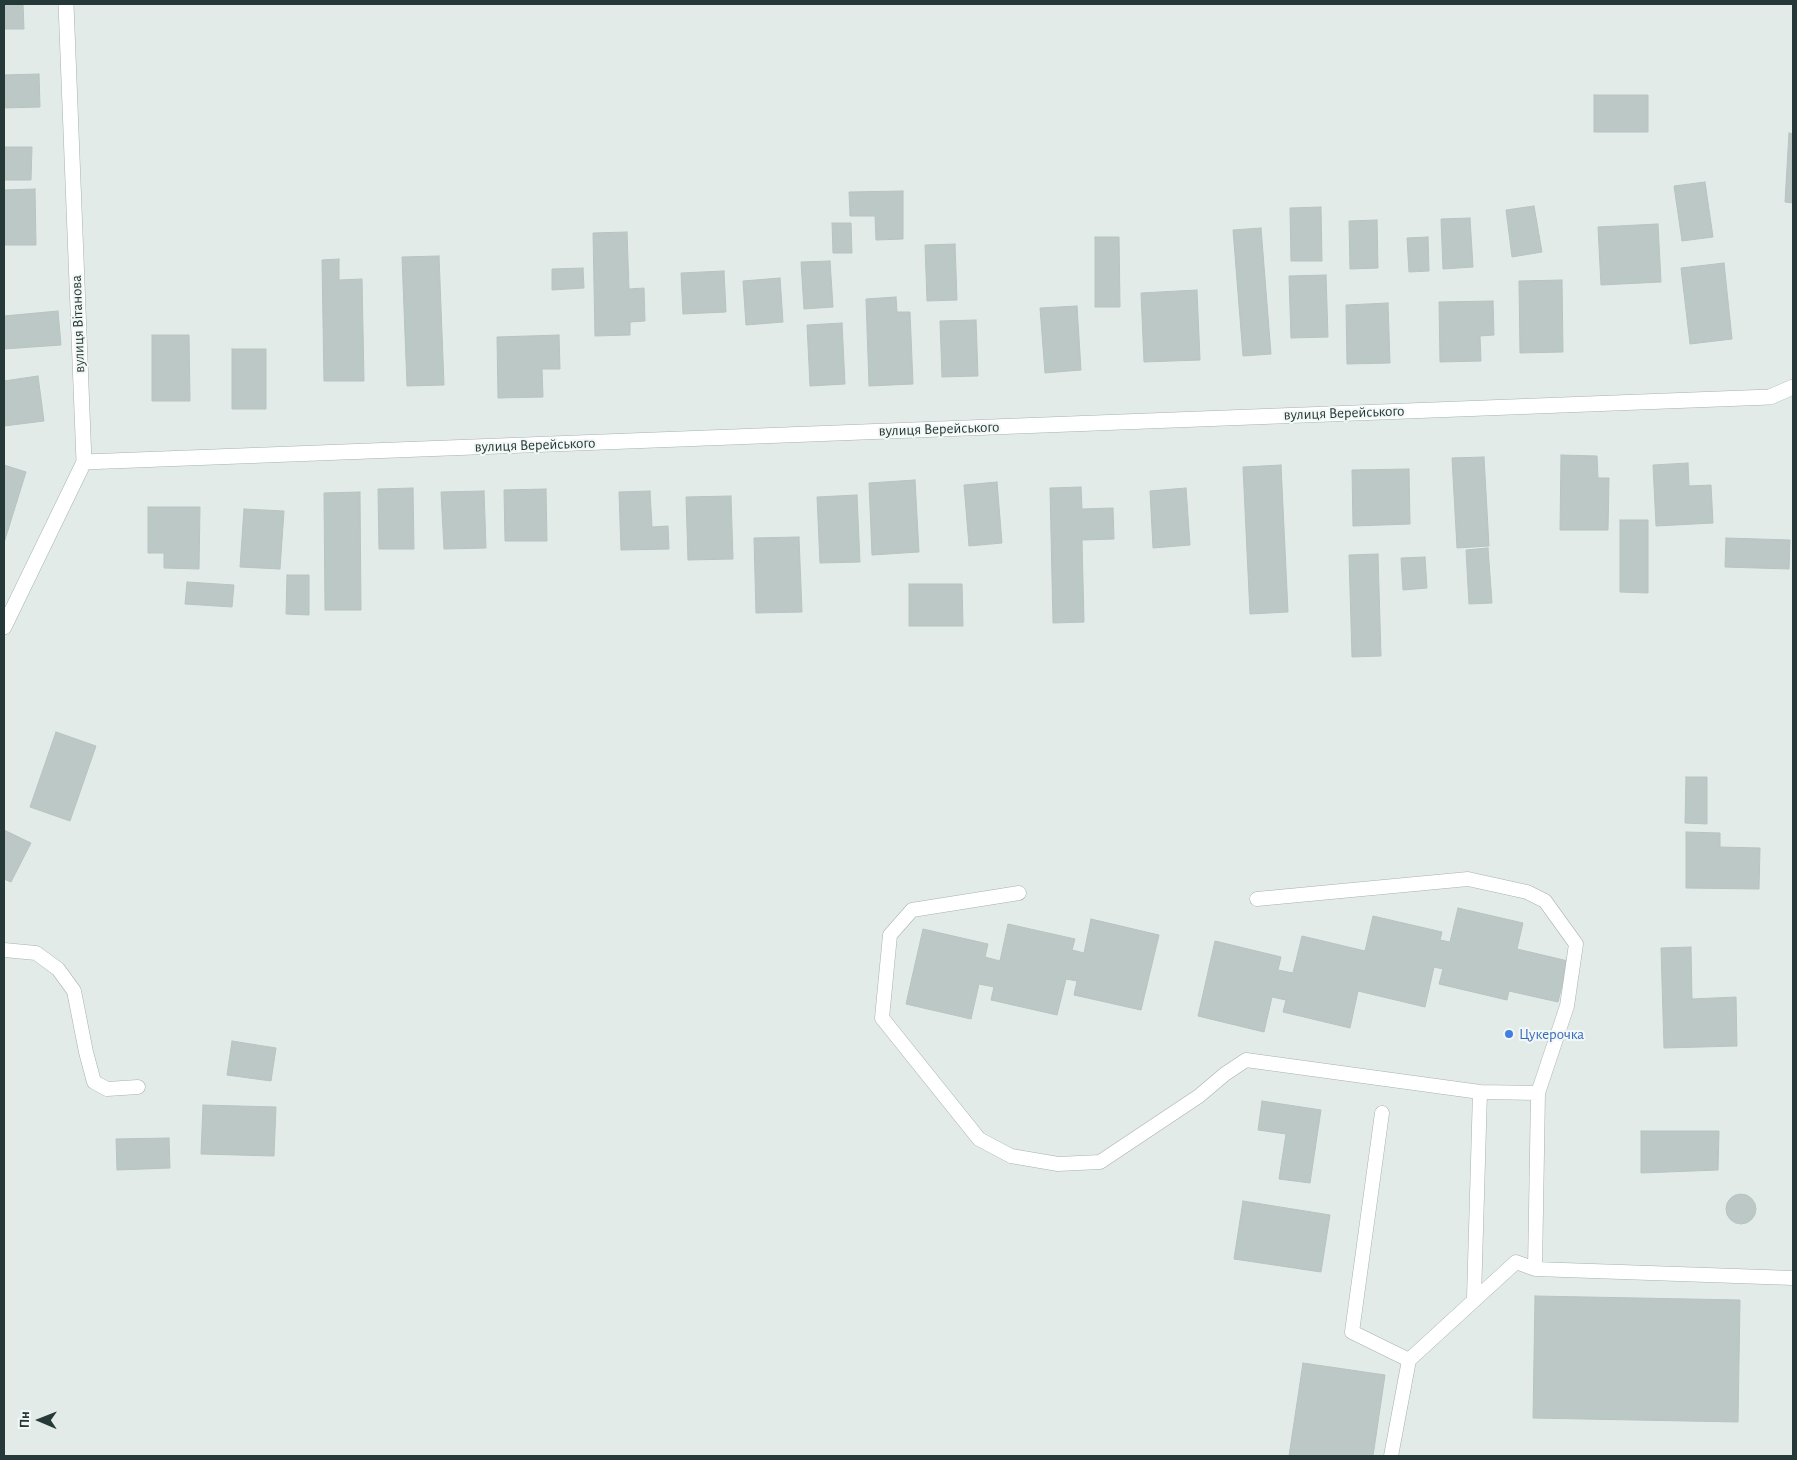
<!DOCTYPE html>
<meta charset="utf-8">
<style>
body{margin:0}
#map{position:relative;width:1797px;height:1460px;overflow:hidden;background:#e3ebe9;font-family:"Alegreya Sans",sans-serif}
canvas{display:block}
.frame{position:absolute;inset:0;border:5px solid #253a38;pointer-events:none}
.north{position:absolute;left:15px;top:1395px;width:50px;height:50px;-webkit-text-stroke:4px #f3f8f6;paint-order:stroke;rotate:271deg;font-size:14px;font-weight:700;line-height:20px;text-align:center;color:#253a38}
.north::after{content:'';display:block;margin:auto;width:18px;height:22px;background:#253a38;clip-path:polygon(50% 0,100% 100%,50% 72%,0 100%)}
</style>
<div id="map">
<canvas width="1797" height="1460"></canvas>
<div class="frame"></div>
<div class="north">Пн</div>
</div>
<script>
const g = document.querySelector('canvas').getContext('2d');
g.lineJoin = 'round';
function paint(path, color) {
  g.fillStyle = color;
  g.fill(path, 'evenodd');
}
function toPath(rows) {
  const path = new Path2D();
  for (const r of rows) {
    if (r.length === 3) {
      path.moveTo(r[0] + r[2], r[1]);
      path.arc(r[0], r[1], r[2], 0, 2 * Math.PI);
      continue;
    }
    path.moveTo(r[0], r[1]);
    for (let i = 2; i < r.length; i += 2) path.lineTo(r[i], r[i + 1]);
  }
  return path;
}
function stroke(path, color, width, dash) {
  g.strokeStyle = color;
  g.lineWidth = width;
  g.lineCap = dash ? 'butt' : 'round';
  g.setLineDash(dash || []);
  g.stroke(path);
}
function drawText(font, color, halo, rows, align = 'center') {
  g.font = font + ' "Alegreya Sans",sans-serif';
  g.lineWidth = 4;
  g.setLineDash([]);
  g.textBaseline = 'middle';
  g.strokeStyle = halo;
  g.fillStyle = color;
  for (const [text, x, y, turn = 0] of rows) {
    g.save();
    g.translate(x, y);
    g.rotate((+turn || 0) * Math.PI / 180);
    g.textAlign = isNaN(turn) ? turn : align;
    if (halo) g.strokeText(text, 0, 0);
    g.fillText(text, 0, 0);
    g.restore();
  }
}
const building = toPath([
 [4,4,23,4,24,29,4,29,4,4],
 [39,74,40,107,4,108,4,75,39,74],
 [1594,95,1648,95,1648,132,1594,132,1594,95],
 [1789,133,1793,134,1793,203,1785,202,1789,133],
 [4,147,32,147,31,180,4,180,4,147],
 [1705,182,1713,237,1682,241,1674,186,1705,182],
 [35,189,36,245,4,245,4,190,35,189],
 [903,191,903,239,876,240,875,216,850,216,849,192,903,191],
 [1534,206,1542,252,1512,257,1506,210,1534,206],
 [1321,207,1322,261,1291,261,1290,208,1321,207],
 [1470,218,1473,267,1443,269,1441,219,1470,218],
 [1377,220,1378,268,1350,269,1349,221,1377,220],
 [832,223,851,223,852,253,833,253,832,223],
 [1658,224,1661,282,1601,285,1598,227,1658,224],
 [1261,228,1271,354,1243,356,1233,230,1261,228],
 [627,232,629,289,644,288,645,321,630,322,630,335,595,336,593,233,627,232],
 [1095,237,1119,237,1120,307,1095,307,1095,237],
 [1428,237,1429,271,1409,272,1407,238,1428,237],
 [955,244,957,300,927,301,925,245,955,244],
 [439,256,444,385,407,386,402,257,439,256],
 [339,259,339,280,362,279,364,381,324,381,322,260,339,259],
 [830,261,833,307,804,309,801,262,830,261],
 [1724,263,1732,339,1690,344,1681,268,1724,263],
 [583,268,584,288,552,290,552,269,583,268],
 [724,271,726,312,683,314,681,273,724,271],
 [1326,275,1328,337,1291,338,1289,276,1326,275],
 [780,278,783,322,746,325,743,281,780,278],
 [1562,280,1563,352,1520,353,1519,281,1562,280],
 [1197,290,1200,360,1144,362,1141,293,1197,290],
 [896,297,897,312,910,312,913,384,869,386,866,299,896,297],
 [1493,301,1494,335,1480,336,1481,361,1440,362,1439,302,1493,301],
 [1388,303,1390,363,1347,364,1346,305,1388,303],
 [1077,306,1081,370,1045,373,1040,308,1077,306],
 [58,311,61,345,4,349,4,316,58,311],
 [976,320,978,376,942,377,940,321,976,320],
 [842,323,845,384,810,386,807,325,842,323],
 [152,335,189,335,190,401,152,401,152,335],
 [559,335,560,369,542,369,543,397,498,398,497,337,559,335],
 [232,349,266,349,266,409,232,409,232,349],
 [38,376,44,421,4,426,4,381,38,376],
 [1561,455,1597,456,1598,478,1609,478,1608,530,1560,530,1561,455],
 [1484,457,1489,546,1457,548,1452,458,1484,457],
 [1688,463,1689,486,1711,485,1713,523,1656,526,1653,465,1688,463],
 [4,465,26,472,4,543,4,465],
 [1281,465,1288,612,1250,614,1243,467,1281,465],
 [1409,469,1410,524,1353,526,1352,470,1409,469],
 [915,480,919,552,872,555,869,483,915,480],
 [997,482,1002,543,969,546,964,485,997,482],
 [1081,487,1082,509,1113,508,1114,539,1082,540,1084,622,1053,623,1050,488,1081,487],
 [413,488,414,549,379,549,378,489,413,488],
 [1186,488,1190,545,1153,548,1150,491,1186,488],
 [546,489,547,541,505,541,504,490,546,489],
 [484,491,486,548,444,549,441,492,484,491],
 [650,491,652,527,668,526,669,549,621,550,619,492,650,491],
 [360,492,361,610,325,610,324,493,360,492],
 [857,495,860,562,820,563,817,497,857,495],
 [731,496,733,559,688,560,686,497,731,496],
 [148,507,200,507,199,569,164,568,164,553,148,553,148,507],
 [244,509,284,511,280,569,240,567,244,509],
 [1620,520,1648,520,1648,593,1620,592,1620,520],
 [799,537,802,612,756,613,754,538,799,537],
 [1726,538,1790,540,1789,569,1725,567,1726,538],
 [1488,548,1492,603,1469,604,1466,550,1488,548],
 [1378,554,1381,656,1352,657,1349,555,1378,554],
 [1425,557,1427,588,1403,590,1401,558,1425,557],
 [287,575,309,575,309,615,286,614,287,575],
 [187,582,234,585,232,607,185,604,187,582],
 [909,584,962,584,963,626,909,626,909,584],
 [56,732,96,746,70,821,30,807,56,732],
 [1686,777,1707,777,1707,824,1685,823,1686,777],
 [4,830,31,843,11,882,4,879,4,830],
 [1686,832,1720,833,1720,847,1760,848,1759,889,1686,888,1686,832],
 [1458,908,1523,923,1517,949,1568,961,1558,1002,1509,991,1507,1000,1439,984,1443,969,1434,967,1425,1007,1358,991,1350,1028,1283,1012,1286,1000,1272,997,1264,1032,1198,1016,1215,941,1281,957,1278,970,1293,973,1302,936,1365,951,1373,916,1442,932,1440,940,1450,942,1458,908],
 [1091,919,1159,935,1141,1010,1074,995,1077,981,1066,979,1057,1015,991,1000,994,987,979,984,971,1019,906,1004,923,929,988,944,985,957,1000,961,1008,924,1075,939,1072,950,1084,953,1091,919],
 [1691,947,1692,999,1736,997,1737,1046,1664,1048,1661,948,1691,947],
 [232,1041,276,1048,271,1081,227,1075,232,1041],
 [1262,1101,1321,1110,1310,1183,1279,1179,1286,1134,1258,1130,1262,1101],
 [203,1105,276,1107,274,1156,201,1154,203,1105],
 [1641,1131,1719,1131,1718,1170,1641,1173,1641,1131],
 [169,1138,170,1168,117,1170,116,1139,169,1138],
 [1741,1209,15],
 [1243,1201,1330,1215,1321,1272,1234,1259,1243,1201],
 [1535,1296,1740,1300,1738,1422,1533,1418,1535,1296],
 [1303,1363,1385,1375,1373,1456,1289,1456,1303,1363]
]);
paint(building, '#bcc8c5');
stroke(building, '#b6c4c1', 1);
const service = toPath([
 [1019,893,912,910,890,935,882,1018,979,1139,1011,1156,1058,1164,1100,1162,1199,1096,1225,1074,1246,1060,1480,1092,1538,1093],
 [1257,899,1468,879,1527,892,1545,901,1576,944,1567,1006,1538,1093,1535,1269,1793,1278],
 [4,950,36,953,58,969,74,991,86,1052,94,1082,107,1089,138,1087],
 [1382,1113,1352,1332,1409,1360],
 [1474,1298,1480,1092],
 [1391,1456,1409,1360,1516,1262,1535,1269]
]);
const minor = toPath([
 [84,462,1770,397,1793,387],
 [4,627,84,462,66,4]
]);
stroke(service, '#a6b2b0', 15);
stroke(minor, '#a6b2b0', 16);
stroke(service, '#fff', 14);
stroke(minor, '#fff', 15);
for (const [x, y, r, color] of [
 [1509,1034,5,"#3f7fe0"]
]) {
  const dot = new Path2D();
  dot.arc(x, y, r, 0, 2 * Math.PI);
  g.fillStyle = color;
  g.fill(dot);
  stroke(dot, '#f3f8f6', 2);
}
drawText('15px', '#253a38', '#f3f8f6', [
 ["вулиця Вітанова",78,324,-92],
 ["вулиця Верейського",1344,413,-2],
 ["вулиця Верейського",939,429,-2],
 ["вулиця Верейського",535,445,-2]
]);
drawText('15px', '#366cbe', '#f3f8f6', [
 ["Цукерочка",1519,1034]
], 'left');
</script>
